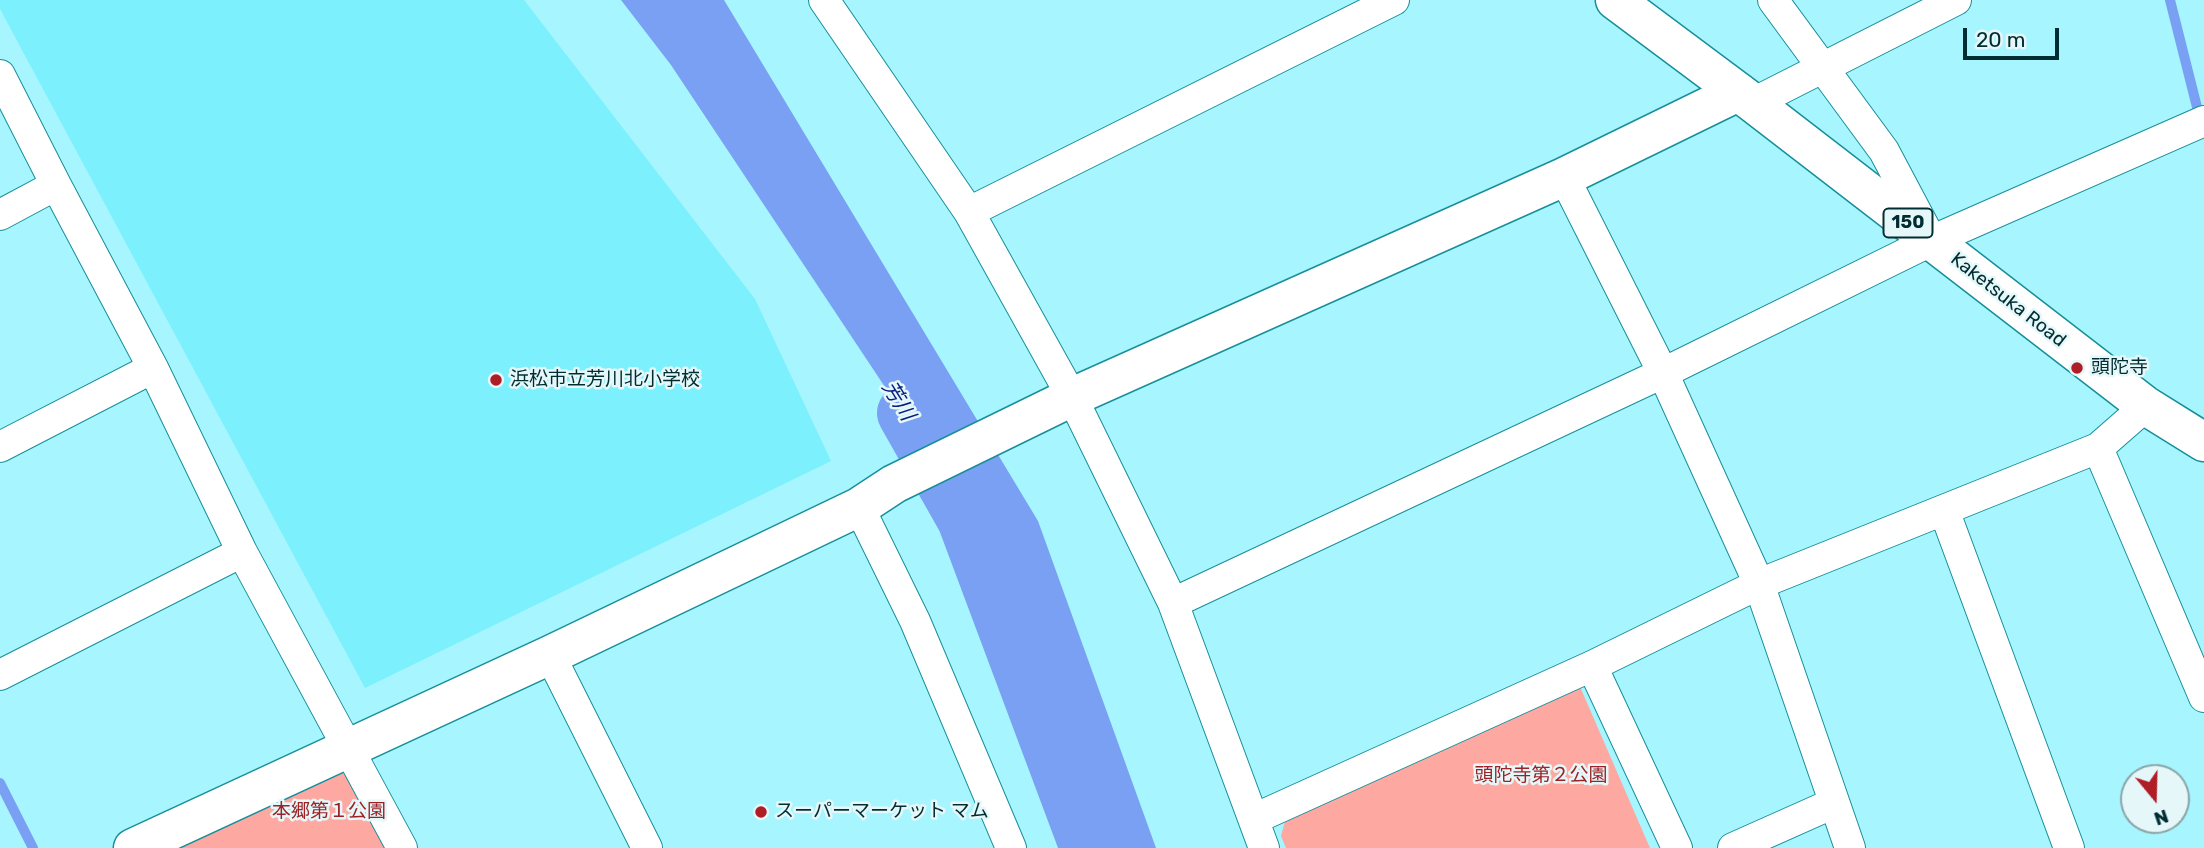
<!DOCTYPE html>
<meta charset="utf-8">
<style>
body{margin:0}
#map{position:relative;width:2204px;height:848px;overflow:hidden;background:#a7f5fe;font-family:Rubik,sans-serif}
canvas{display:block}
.north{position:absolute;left:2120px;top:764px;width:70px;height:70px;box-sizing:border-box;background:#e5f7f9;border:2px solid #89a6a9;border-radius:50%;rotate:161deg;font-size:19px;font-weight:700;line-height:28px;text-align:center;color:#002d32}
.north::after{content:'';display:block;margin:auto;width:24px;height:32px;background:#af1d25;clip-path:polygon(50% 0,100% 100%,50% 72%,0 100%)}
.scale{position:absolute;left:1963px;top:28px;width:96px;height:32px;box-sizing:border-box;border:4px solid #002d32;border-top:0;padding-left:9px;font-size:21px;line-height:24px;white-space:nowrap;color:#002d32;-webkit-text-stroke:5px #e5f7f9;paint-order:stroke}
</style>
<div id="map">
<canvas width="2204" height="848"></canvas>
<div class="north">N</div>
<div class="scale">20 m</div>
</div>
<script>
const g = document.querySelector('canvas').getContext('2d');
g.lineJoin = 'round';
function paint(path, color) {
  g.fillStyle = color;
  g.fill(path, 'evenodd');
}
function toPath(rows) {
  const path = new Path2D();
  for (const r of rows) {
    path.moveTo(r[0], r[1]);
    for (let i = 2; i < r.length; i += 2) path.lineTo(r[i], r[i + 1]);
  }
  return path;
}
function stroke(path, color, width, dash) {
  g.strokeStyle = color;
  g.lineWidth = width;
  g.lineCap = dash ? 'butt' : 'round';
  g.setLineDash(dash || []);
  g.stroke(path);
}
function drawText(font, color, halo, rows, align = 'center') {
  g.font = font + ' Rubik,"Noto Sans JP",sans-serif';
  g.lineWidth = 5;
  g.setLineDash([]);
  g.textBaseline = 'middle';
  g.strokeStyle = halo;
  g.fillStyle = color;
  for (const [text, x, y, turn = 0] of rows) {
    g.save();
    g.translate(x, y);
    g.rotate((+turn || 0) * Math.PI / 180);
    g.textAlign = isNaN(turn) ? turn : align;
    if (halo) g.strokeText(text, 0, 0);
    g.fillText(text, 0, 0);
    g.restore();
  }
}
paint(toPath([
 [0,0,524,0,755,299,831,461,365,688,0,9]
]), '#7cf0fd');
paint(toPath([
 [1578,682,1650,848,1286,848,1281,836,1288,810],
 [332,770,351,776,390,848,161,848]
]), '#fda9a2');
paint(toPath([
 [621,0,724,0,1038,521,1156,848,1095,848,984,536,671,65]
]), '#7aa0f3');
stroke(toPath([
 [2170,0,2200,119],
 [0,783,33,848]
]), '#7aa0f3', 10);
stroke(toPath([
 [906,413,966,519,1089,848]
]), '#7aa0f3', 58);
const street = toPath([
 [824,0,969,212,1072,397,1173,603,1264,848],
 [1773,0,1884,151,1928,234],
 [0,75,56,185,153,368,242,552,402,848],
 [1753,103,1956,0],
 [1564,177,1663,373,1759,584,1850,848],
 [969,212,1394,0],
 [0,215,56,185],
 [0,447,153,368],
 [2098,448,2146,406],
 [859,507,915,621,1011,848],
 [1944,510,2069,848],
 [1173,603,1663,373,1931,241,2204,121],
 [550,655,647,848],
 [1592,666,1677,848],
 [0,675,242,552],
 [1254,819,1592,666,1759,584,2098,448,2204,697],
 [1733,848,1834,803]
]);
const secondary = toPath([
 [133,848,550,655,859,507,894,484,1072,397,1564,177,1738,92]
]);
const highway = toPath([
 [1615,0,1753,103,2146,406,2204,442]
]);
stroke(street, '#178f9a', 32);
stroke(secondary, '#178f9a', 41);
stroke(highway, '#178f9a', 41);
stroke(street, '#fff', 30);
stroke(secondary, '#fff', 38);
stroke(highway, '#fff', 38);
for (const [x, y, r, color] of [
 [2077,368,7,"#af1d25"],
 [496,380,7,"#af1d25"],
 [761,812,7,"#af1d25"]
]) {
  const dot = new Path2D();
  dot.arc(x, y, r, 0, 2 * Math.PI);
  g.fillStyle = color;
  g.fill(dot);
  stroke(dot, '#e5f7f9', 2.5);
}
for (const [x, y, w] of [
 [1908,223,49]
]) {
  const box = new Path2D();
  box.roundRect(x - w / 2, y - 14.5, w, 29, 5);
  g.fillStyle = '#e5f7f9';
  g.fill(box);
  stroke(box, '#002d32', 2);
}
drawText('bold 18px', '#002d32', null, [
 ["150",1908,223]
]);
drawText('19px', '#002d32', '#e5f7f9', [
 ["Kaketsuka Road",2008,300,38]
]);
drawText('19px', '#002d32', '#e5f7f9', [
 ["頭陀寺",2091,368],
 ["浜松市立芳川北小学校",510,380],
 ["スーパーマーケット マム",775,812]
], 'left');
drawText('19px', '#9d2226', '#e5f7f9', [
 ["頭陀寺第２公園",1541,776],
 ["本郷第１公園",329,812]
]);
drawText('italic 21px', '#06207e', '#e5f7f9', [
 ["芳川",898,401,58]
]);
</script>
